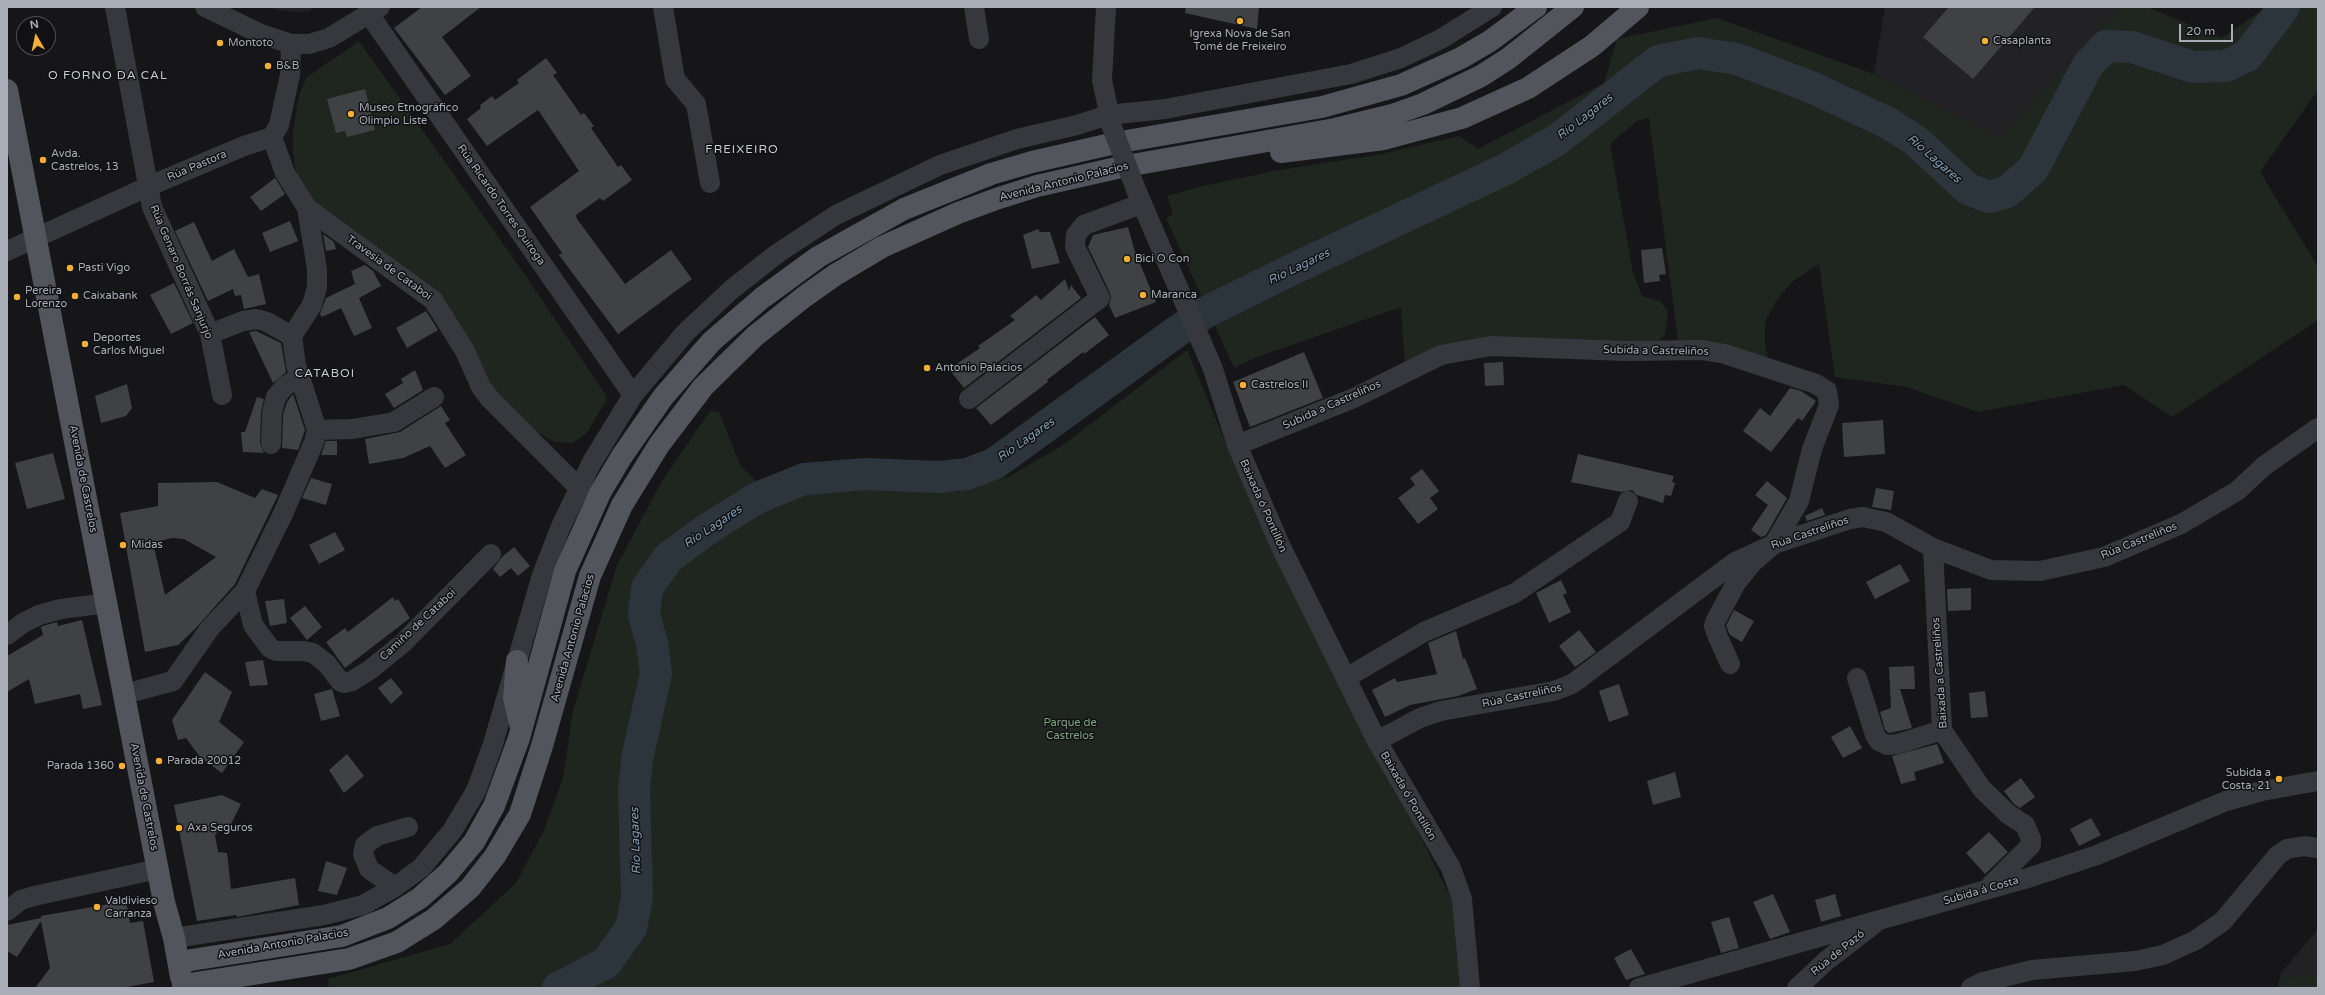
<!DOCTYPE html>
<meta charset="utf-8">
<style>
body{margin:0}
#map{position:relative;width:2325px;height:995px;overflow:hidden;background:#161618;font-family:"Varela Round",sans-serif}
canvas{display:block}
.frame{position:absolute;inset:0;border:8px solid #a8adb8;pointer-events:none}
.north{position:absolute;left:16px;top:16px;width:40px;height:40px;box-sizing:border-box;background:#111113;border:1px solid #4d4f55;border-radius:50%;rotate:351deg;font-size:11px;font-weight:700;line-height:16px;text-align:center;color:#a8adb8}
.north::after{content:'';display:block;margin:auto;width:14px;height:18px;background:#f2b134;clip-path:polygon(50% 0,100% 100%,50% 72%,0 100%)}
.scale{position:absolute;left:2179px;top:24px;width:54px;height:18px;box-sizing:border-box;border:2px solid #a8adb8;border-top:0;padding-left:5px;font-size:12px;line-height:14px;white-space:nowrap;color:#a8adb8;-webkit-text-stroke:3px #111113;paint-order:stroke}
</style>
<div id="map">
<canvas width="2325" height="995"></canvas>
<div class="frame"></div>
<div class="north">N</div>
<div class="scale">20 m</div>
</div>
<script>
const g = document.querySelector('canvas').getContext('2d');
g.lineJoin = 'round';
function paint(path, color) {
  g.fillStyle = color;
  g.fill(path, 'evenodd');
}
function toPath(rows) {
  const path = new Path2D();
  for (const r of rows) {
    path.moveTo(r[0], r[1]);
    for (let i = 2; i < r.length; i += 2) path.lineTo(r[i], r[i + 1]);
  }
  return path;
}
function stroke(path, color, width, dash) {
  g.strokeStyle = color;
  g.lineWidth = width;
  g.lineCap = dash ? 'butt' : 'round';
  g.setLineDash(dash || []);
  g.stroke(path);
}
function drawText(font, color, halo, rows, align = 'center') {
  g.font = font + ' "Varela Round",sans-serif';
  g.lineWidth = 3;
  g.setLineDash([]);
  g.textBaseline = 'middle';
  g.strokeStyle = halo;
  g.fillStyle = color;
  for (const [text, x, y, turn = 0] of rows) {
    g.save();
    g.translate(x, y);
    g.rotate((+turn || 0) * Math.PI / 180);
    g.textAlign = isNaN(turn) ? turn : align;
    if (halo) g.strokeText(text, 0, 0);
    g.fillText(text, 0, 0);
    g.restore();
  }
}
paint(toPath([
 [269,7,312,7,311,11,298,12,277,10],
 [1885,7,2121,7,2000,138,1874,74],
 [2318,929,2318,988,2277,988,2281,973]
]), '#222225');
paint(toPath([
 [2121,7,2147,7,2222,38,2266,7,2318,7,2318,90,2260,172,2318,267,2318,320,2172,417,2124,385,1978,412,1907,387,1835,377,1819,264,1792,282,1776,301,1765,322,1765,343,1769,363,1678,340,1649,118,1637,121,1610,144,1633,273,1642,296,1661,302,1668,311,1665,335,1653,344,1543,340,1405,364,1401,307,1257,357,1234,368,1166,218,1173,214,1167,196,1199,187,1274,171,1381,154,1459,136,1478,149,1604,83,1617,39,1717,18,1874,74,2000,138],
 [359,41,526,276,605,394,606,401,586,434,580,438,572,443,555,442,535,431,493,398,439,300,311,201,297,180,293,153,293,132,298,99,306,78],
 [1187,350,1232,458,1453,902,1461,988,329,988,328,979,450,944,516,883,544,830,563,778,573,711,617,565,662,481,710,411,719,412,740,465,776,501,810,493,860,484,958,492,1008,477,1063,445],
 [2318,975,2318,988,2281,988,2281,978]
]), '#1e261f');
stroke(toPath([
 [558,988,606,963,631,928,637,897,634,790,637,759,656,673,652,643,644,615,647,588,668,558,706,530,757,498,804,479,865,474,939,477,967,474,994,464,1176,332,1206,312,1293,269,1504,170,1557,140,1658,61,1698,53,1737,59,1811,87,1888,123,1915,140,1968,189,1989,197,2007,192,2033,169,2088,65,2106,46,2132,47,2193,67,2226,66,2247,56,2284,7]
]), '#2c353c', 32);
paint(toPath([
 [422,7,481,7,442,37,471,76,445,95,394,28],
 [1186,7,1259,7,1257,29,1185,13],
 [1949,7,2035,7,1973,79,1923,37],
 [546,58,557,73,553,75,581,115,584,113,594,126,591,128,618,167,621,165,632,180,603,201,600,198,576,215,577,219,625,284,671,250,692,279,618,334,559,255,562,253,530,207,579,171,538,110,487,146,467,119,481,108,480,105,492,96,495,100,519,83,517,80],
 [365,89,375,130,347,137,345,131,336,133,327,99],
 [275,178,285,194,261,211,250,197],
 [290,221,298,241,270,252,262,233],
 [194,222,212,261,234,249,248,277,259,274,266,304,244,309,241,295,235,296,233,289,208,301,175,231],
 [1128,227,1135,252,1156,302,1115,318,1109,305,1111,298,1110,293,1088,247,1093,235],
 [1038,229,1040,232,1050,232,1060,263,1032,269,1023,235],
 [323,234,334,242,336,249,326,251],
 [1662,248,1666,274,1659,275,1660,281,1644,283,1641,250],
 [365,265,373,271,381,286,359,298,372,328,354,336,341,308,322,317,320,314,326,298,355,284,351,271],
 [1065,279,1069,291,1071,285,1081,298,964,388,949,369,980,348,978,346,1015,320,1010,316,1036,295,1041,300],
 [174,283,193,323,171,334,150,295],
 [426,311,438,330,407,348,396,328],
 [1095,317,1109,335,1084,354,1083,352,1047,380,1048,382,991,425,976,408],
 [256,331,281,343,286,372,273,383,249,332],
 [1304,352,1323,398,1250,427,1233,382],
 [1503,362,1504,385,1485,386,1484,363],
 [415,370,423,390,394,408,385,394,403,383,401,379],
 [127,384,132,408,126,416,101,423,95,396],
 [1790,388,1801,391,1816,401,1802,421,1798,418,1771,452,1743,431,1760,408,1770,416],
 [293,394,305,430,298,450,282,448,283,415,287,402],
 [257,397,264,399,261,412,260,444,264,453,243,452,241,432,245,432],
 [441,406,450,420,445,423,466,455,445,468,430,446,403,458,369,464,365,439,400,432],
 [1883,420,1885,454,1844,457,1842,423],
 [326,441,337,441,337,455,321,455],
 [53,453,65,499,27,509,15,463],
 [1578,454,1674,476,1672,482,1675,483,1671,496,1665,495,1663,503,1637,495,1632,490,1621,492,1571,482],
 [1422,469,1439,491,1430,498,1438,509,1418,524,1398,498,1415,485,1410,478],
 [311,478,332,484,326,505,302,498],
 [1767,481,1787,498,1766,535,1761,537,1751,530,1768,505,1755,495],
 [217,482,255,498,262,489,278,495,235,584,194,630,178,645,145,652,120,513,158,506,158,483],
 [172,538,184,539,216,557,165,595,153,543],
 [1876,488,1894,491,1891,510,1872,507],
 [1822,508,1825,515,1807,521,1805,516],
 [335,532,345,550,319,564,309,545],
 [514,547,530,566,518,576,511,568,500,577,493,569,502,557],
 [1900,564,1910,581,1875,599,1866,582],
 [1561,580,1567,593,1563,595,1571,612,1549,623,1536,593],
 [1971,588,1971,610,1948,611,1947,589],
 [393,597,395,601,398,599,410,618,345,668,326,642,345,628,348,632],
 [284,599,287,623,270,626,265,601],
 [305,606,322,627,307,640,290,618],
 [1734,610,1754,621,1742,642,1730,635,1726,626],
 [82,620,102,705,83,709,80,694,35,704,29,679,7,692,7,656,43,635,41,627,43,626,57,622,58,626],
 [1579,630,1596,652,1575,667,1559,646],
 [1456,631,1463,659,1465,658,1477,689,1458,696,1410,705,1385,717,1372,690,1395,678,1397,682,1437,674,1428,643],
 [263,660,268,685,250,686,245,662],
 [1914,666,1915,689,1900,689,1912,728,1889,733,1885,730,1880,712,1891,708,1889,667],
 [205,672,232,692,219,722,244,742,222,773,200,757,186,738,178,740,172,720],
 [391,678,403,693,391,704,378,688],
 [1619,684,1629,715,1609,722,1599,691],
 [332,689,340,716,321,721,314,694],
 [1985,691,1988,717,1971,718,1969,693],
 [1850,726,1862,748,1843,758,1831,737],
 [1937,744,1944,763,1914,772,1916,780,1901,784,1892,756],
 [347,754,364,776,344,793,329,770],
 [1675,772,1681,797,1653,805,1647,781],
 [2021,778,2035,797,2020,808,2014,804,2004,791],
 [222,795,241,804,231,824,222,826,215,835,218,852,227,853,231,889,295,878,299,905,237,917,236,915,197,921,174,805],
 [2091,818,2101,835,2079,846,2070,829],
 [1989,832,2008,852,1985,874,1966,853],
 [326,861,347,868,337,895,318,891],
 [1773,894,1790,932,1770,939,1753,902],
 [1835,894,1841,916,1821,922,1815,900],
 [126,901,130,923,143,921,154,982,122,988,35,988,50,968,41,921,17,957,7,951,7,925,41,918,41,916],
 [1729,917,1739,948,1721,953,1711,922],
 [1631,949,1645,974,1626,980,1614,958]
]), '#404145');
stroke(toPath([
 [115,7,152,207,210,334,222,395],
 [205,7,261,34,291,44,309,44,329,38,380,7],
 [663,7,675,79,696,104,710,183],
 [974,7,979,39],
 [1106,7,1102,80,1112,127],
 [369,14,633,395],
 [1137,192,1213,369,1237,445,1280,545,1377,741,1451,868,1462,899,1470,988],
 [307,208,433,300,465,351,481,387,490,399,579,488],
 [7,251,147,187,244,146,272,137,279,125,290,75,291,44],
 [210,334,243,321,257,319,267,322,292,336],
 [969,399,1100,298,1075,247,1076,235,1084,225,1141,204],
 [317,430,352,429,394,422,434,397],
 [271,444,272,413,276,397,285,386,300,377],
 [1237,445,1354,398,1441,355,1491,346,1626,351,1702,350,1725,354,1816,384,1827,391,1829,405,1812,449,1799,501,1774,544,1752,563,1736,583,1716,620,1714,626,1718,637,1730,664],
 [1933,548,1942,730,1982,789,2008,814,2025,825,2031,839,2031,845,1986,890],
 [245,591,253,625,270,648,276,651,304,651,313,653,327,664,340,681,344,683,352,681,371,669,403,643,491,554],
 [7,635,23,623,39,615,61,609,107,603],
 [1346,678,1424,632,1515,593,1620,522,1628,501],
 [1857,678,1875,735,1879,741,1887,745,1898,744,1942,730],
 [125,694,173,681,210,628,245,591,283,514,314,442,317,430,296,365,292,336,312,305,317,287,317,269,307,208,285,173,272,137],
 [1377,741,1420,718,1441,711,1554,691,1572,684,1735,562,1774,544,1850,519,1863,517,1886,522,1933,548,1991,570,2040,571,2104,557,2181,524,2237,491,2264,466,2318,428],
 [395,887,369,869,363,854,365,845,377,836,408,827],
 [7,911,21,900,34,896,158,869],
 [174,938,324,915,363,905,395,887,421,868,452,831,476,791,493,744,542,575,561,526,592,462,633,395,685,333,732,289,778,253,836,215,940,165,1017,139,1077,125,1108,115,1165,109,1351,74,1401,58,1441,39,1492,7],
 [1639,988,2028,878,2097,855,2226,801,2262,791,2318,781],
 [1797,988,1826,961,1874,924],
 [1971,988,1983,982,2032,970,2135,961,2163,955,2196,940,2223,921,2278,855,2287,849,2304,846,2318,848]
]), '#37383d', 20);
stroke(toPath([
 [7,90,164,902,174,938,181,977],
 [1281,152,1384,139,1462,118,1528,88,1592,46,1638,7],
 [517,661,514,698,521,727],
 [179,962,342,936,388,918,420,898,448,873,474,842,494,806,519,738,565,571,600,493,622,456,663,397,712,341,762,298,818,257,904,209,991,174,1032,162,1115,143,1322,107,1401,85,1461,58,1490,41,1536,7],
 [183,985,349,959,397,942,434,919,470,888,495,856,520,814,542,746,590,576,622,505,659,445,703,387,755,336,804,297,835,275,882,247,958,213,999,198,1037,186,1121,167,1335,129,1392,115,1423,104,1481,76,1509,58,1573,7]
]), '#53555c', 22);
stroke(toPath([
 [1112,127,1137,192]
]), '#37383d', 20);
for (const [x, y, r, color] of [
 [1240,21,4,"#f2b134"],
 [1985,41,4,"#f2b134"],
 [220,43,4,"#f2b134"],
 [268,66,4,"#f2b134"],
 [351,114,4,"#f2b134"],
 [43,160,4,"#f2b134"],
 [1127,259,4,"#f2b134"],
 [70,268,4,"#f2b134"],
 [1143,295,4,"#f2b134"],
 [75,296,4,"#f2b134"],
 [17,297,4,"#f2b134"],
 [85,344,4,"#f2b134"],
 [927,368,4,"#f2b134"],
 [1243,385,4,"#f2b134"],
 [123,545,4,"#f2b134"],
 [159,761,4,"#f2b134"],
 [122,766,4,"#f2b134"],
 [2279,779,4,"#f2b134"],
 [179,828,4,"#f2b134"],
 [97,907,4,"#f2b134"]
]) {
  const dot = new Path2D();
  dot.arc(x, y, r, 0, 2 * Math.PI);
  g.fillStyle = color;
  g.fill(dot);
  stroke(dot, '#111113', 1.5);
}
drawText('11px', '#a8adb8', '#111113', [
 ["Igrexa Nova de San",1240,34,"center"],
 ["Tomé de Freixeiro",1240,47,"center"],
 ["Casaplanta",1993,41],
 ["Montoto",228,43],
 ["B&B",276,66],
 ["Museo Etnográfico",359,108],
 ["Olimpio Liste",359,121],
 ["Avda.",51,154],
 ["Castrelos, 13",51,167],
 ["Bici O Con",1135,259],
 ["Pasti Vigo",78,268],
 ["Pereira",25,291],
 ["Lorenzo",25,304],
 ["Maranca",1151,295],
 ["Caixabank",83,296],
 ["Deportes",93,338],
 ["Carlos Miguel",93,351],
 ["Antonio Palacios",935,368],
 ["Castrelos II",1251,385],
 ["Midas",131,545],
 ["Parada 20012",167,761],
 ["Parada 1360",114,766,"right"],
 ["Subida a",2271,773,"right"],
 ["Costa, 21",2271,786,"right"],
 ["Axa Seguros",187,828],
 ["Valdivieso",105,901],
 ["Carranza",105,914]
], 'left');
drawText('11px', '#a8adb8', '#111113', [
 ["Rúa Pastora",197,166,-23],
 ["Avenida Antonio Palacios",1064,182,-14],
 ["Rúa Ricardo Torres Quiroga",501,205,55],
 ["Travesia de Cataboi",389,268,36],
 ["Rúa Genaro Borrás Sanjurjo",181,272,67],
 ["Subida a Castreliños",1656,351,1],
 ["Subida a Castreliños",1332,405,-24],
 ["Avenida de Castrelos",83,479,79],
 ["Baixada ó Pontillón",1263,506,66],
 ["Rúa Castreliños",1810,533,-19],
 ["Rúa Castreliños",2139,541,-22],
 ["Camiño de Cataboi",418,625,-43],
 ["Avenida Antonio Palacios",573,638,-74],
 ["Baixada a Castreliños",1940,673,-94],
 ["Rúa Castreliños",1522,696,-12],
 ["Baixada ó Pontillón",1408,796,60],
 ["Avenida de Castrelos",144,797,79],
 ["Subida á Costa",1981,891,-16],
 ["Avenida Antonio Palacios",283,944,-10],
 ["Rúa de Pazó",1838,953,-39]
]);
drawText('11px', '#7fa381', '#111113', [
 ["Parque de",1070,723],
 ["Castrelos",1070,736]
]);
g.letterSpacing = '1px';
drawText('12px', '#c9ccd4', '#111113', [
 ["O FORNO DA CAL",108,76],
 ["FREIXEIRO",742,150],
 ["CATABOI",325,374]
]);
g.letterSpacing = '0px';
drawText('italic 12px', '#7f9bb3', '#111113', [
 ["Río Lagares",1585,117,-38],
 ["Río Lagares",1934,159,41],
 ["Río Lagares",1299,267,-26],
 ["Río Lagares",1026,440,-35],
 ["Río Lagares",713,527,-34],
 ["Río Lagares",636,841,-92]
]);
</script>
